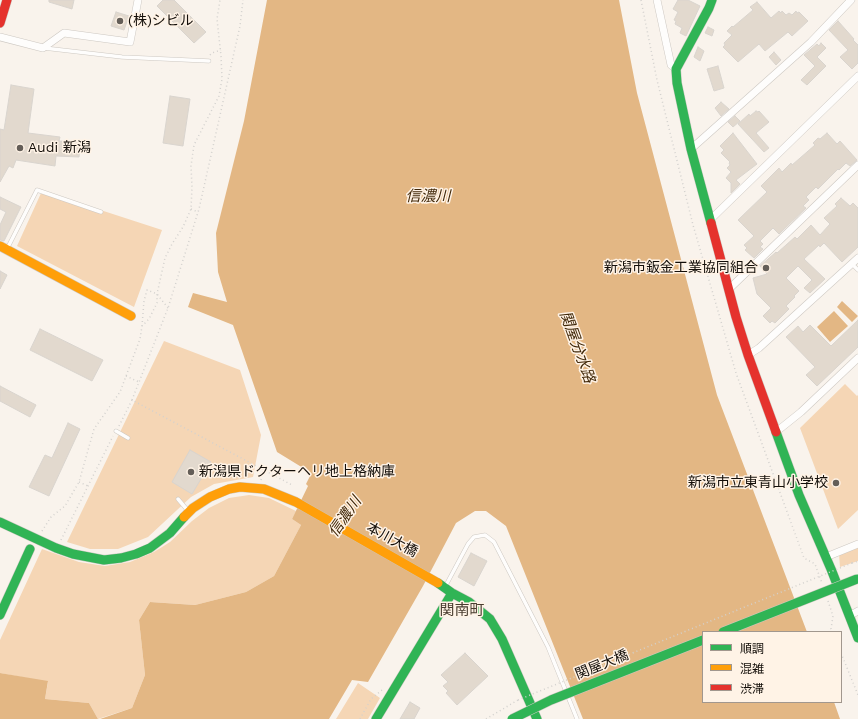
<!DOCTYPE html>
<meta charset="utf-8">
<style>
body{margin:0}
#map{position:relative;width:858px;height:719px;overflow:hidden;background:#f9f3ec;font-family:"Work Sans","Noto Sans JP",sans-serif}
canvas{display:block}
.legend{position:absolute;left:702px;top:631px;width:140px;height:72px;box-sizing:border-box;background:#fff3e6;border:1px solid #a1978e;margin:0;padding:5px 7px;list-style:none;font-size:12px;color:#130e09}
.legend li{display:flex;align-items:center;gap:8px;height:20px}
.legend b{width:20px;border:1px solid #a1978e}
</style>
<div id="map">
<canvas width="858" height="719"></canvas>
<ul class="legend">
<li><b style="height:5px;background:#30b455"></b>順調</li>
<li><b style="height:5px;background:#ff9f0a"></b>混雑</li>
<li><b style="height:5px;background:#e5322d"></b>渋滞</li>
</ul>
</div>
<script>
const g = document.querySelector('canvas').getContext('2d');
g.lineJoin = 'round';
function paint(path, color) {
  g.fillStyle = color;
  g.fill(path, 'evenodd');
}
function toPath(rows) {
  const path = new Path2D();
  for (const r of rows) {
    path.moveTo(r[0], r[1]);
    for (let i = 2; i < r.length; i += 2) path.lineTo(r[i], r[i + 1]);
  }
  return path;
}
function stroke(path, color, width, dash) {
  g.strokeStyle = color;
  g.lineWidth = width;
  g.lineCap = dash ? 'butt' : 'round';
  g.setLineDash(dash || []);
  g.stroke(path);
}
function drawText(font, color, halo, rows, align = 'center') {
  g.font = font + ' "Work Sans","Noto Sans JP",sans-serif';
  g.lineWidth = 3;
  g.setLineDash([]);
  g.textBaseline = 'middle';
  g.strokeStyle = halo;
  g.fillStyle = color;
  for (const [text, x, y, turn = 0] of rows) {
    g.save();
    g.translate(x, y);
    g.rotate((+turn || 0) * Math.PI / 180);
    g.textAlign = isNaN(turn) ? turn : align;
    if (halo) g.strokeText(text, 0, 0);
    g.fillText(text, 0, 0);
    g.restore();
  }
}
paint(toPath([
 [42,191,162,230,134,307,17,246],
 [164,341,240,370,261,435,253,477,214,484,191,497,148,537,118,549,90,549,67,542],
 [845,384,857,396,858,395,858,510,838,529,800,428],
 [249,495,269,498,296,511,292,519,301,525,274,576,246,592,195,605,150,602,139,620,145,675,132,708,98,719,89,703,45,699,48,682,0,673,0,640,42,549,79,562,105,566,130,562,154,552,170,542,192,521,209,508,229,498],
 [858,546,858,561,840,567,839,554],
 [358,683,380,698,368,719,336,719]
]), '#f5d6b5');
paint(toPath([
 [267,0,619,0,637,93,717,395,807,632,703,632,703,702,834,702,840,719,583,719,506,526,486,511,475,511,456,523,423,586,368,682,352,680,329,719,100,719,132,708,145,675,139,620,150,602,195,605,246,592,274,576,301,525,292,519,308,486,306,484,310,476,308,471,277,452,233,325,188,307,193,293,227,302,218,272,216,233,244,121],
 [842,301,858,316,852,322,837,307],
 [834,311,848,326,830,342,817,327],
 [0,673,48,681,45,699,89,703,98,719,0,719]
]), '#e3b784');
const building = toPath([
 [49,0,74,0,72,9,49,2,49,0],
 [163,0,174,0,206,32,194,43,157,6,163,0],
 [678,0,688,0,700,6,686,36,680,33,682,28,675,24,676,21,674,20,678,12,673,9,678,0],
 [757,2,771,18,779,11,781,13,782,11,786,15,789,13,792,15,796,11,797,13,799,12,808,21,792,36,788,32,765,51,759,44,738,62,723,47,725,45,724,43,732,35,727,31,732,26,733,27,753,10,750,7,757,2],
 [116,12,129,16,124,30,111,26,116,12],
 [838,21,854,39,853,40,858,45,858,63,852,69,840,57,848,50,829,30,838,21],
 [708,27,714,30,712,36,705,33,708,27],
 [821,43,826,48,817,57,826,66,807,85,801,80,815,66,804,55,817,44,819,46,821,43],
 [698,47,704,51,700,61,694,57,698,47],
 [774,52,781,60,776,65,769,57,774,52],
 [718,66,724,88,714,91,707,69,718,66],
 [11,85,34,89,28,133,60,137,59,141,80,142,79,157,56,156,55,166,16,160,13,168,9,166,0,182,0,129,4,130,11,85],
 [170,96,190,99,183,146,163,143,170,96],
 [721,102,729,109,721,116,715,108,721,102],
 [756,111,758,112,759,111,769,122,756,133,769,148,764,152,738,124,749,114,750,116,756,111],
 [735,116,740,121,733,127,728,122,735,116],
 [733,133,757,164,736,180,740,184,731,193,731,183,726,178,731,172,727,168,730,165,729,163,730,162,721,153,724,150,720,146,733,133],
 [827,133,837,144,840,141,857,160,850,166,846,163,839,170,838,169,818,189,816,187,806,197,809,200,803,206,806,208,779,234,773,228,760,241,763,244,760,247,763,249,754,258,745,250,747,248,744,245,754,236,738,220,767,192,761,186,779,168,782,172,791,163,792,165,815,145,813,143,818,138,820,139,827,133],
 [0,197,21,207,4,241,0,240,0,225,6,212,0,209,0,197],
 [841,198,850,206,853,203,858,208,858,247,842,262,824,243,820,247,819,245,804,259,825,279,810,293,804,288,812,280,798,266,786,278,799,291,794,296,795,297,786,306,789,309,775,323,772,321,770,323,763,316,771,308,757,294,753,278,767,274,760,266,776,252,777,253,795,237,797,239,811,225,820,235,830,224,824,218,837,206,835,204,841,198],
 [0,271,7,275,0,289,0,271],
 [858,320,858,347,817,386,806,375,815,367,786,337,798,326,803,332,810,325,831,346,858,320],
 [40,329,103,360,92,381,30,350,40,329],
 [0,386,36,405,30,417,0,401,0,386],
 [68,423,80,429,49,496,29,487,45,455,52,458,68,423],
 [190,450,211,462,192,494,172,482,190,450],
 [471,553,487,561,474,586,458,577,471,553],
 [465,653,488,676,457,705,446,693,448,691,443,686,448,682,441,675,465,653],
 [410,702,420,708,414,719,400,719,410,702]
]);
paint(building, '#e2d9ce');
stroke(building, '#d9d4ce', 1);
const lane = toPath([
 [44,48,122,57,209,61],
 [7,249,37,190,101,212],
 [852,264,858,270],
 [116,431,128,438],
 [178,499,189,512],
 [445,587,468,544,474,537,485,535,494,542,548,647,577,719]
]);
const street = toPath([
 [657,0,671,65,676,69],
 [0,37,43,48,64,33,130,42,138,0],
 [691,149,811,42,851,0],
 [710,220,858,76],
 [729,289,858,165],
 [748,355,759,348,858,258],
 [776,432,801,412,858,358],
 [826,557,858,544],
 [849,616,858,611]
]);
const fast = toPath([
 [711,223,691,149,677,83,676,69,709,8,712,0],
 [776,432,799,495,831,569,858,638],
 [0,522,56,548,73,554,104,560,121,558,136,554,150,548,170,533,184,517],
 [438,583,452,593,469,602,490,619,502,639,537,719],
 [0,615,30,549],
 [376,719,452,593]
]);
const slow = toPath([
 [0,246,131,316],
 [184,517,193,508,210,497,229,489,240,487,264,489,296,502,438,583]
]);
const jam = toPath([
 [0,23,7,0],
 [711,223,736,317,748,355,776,432]
]);
stroke(lane, '#cdc8c2', 4.5);
stroke(street, '#cdc8c2', 8);
stroke(fast, '#cdc8c2', 10);
stroke(slow, '#cdc8c2', 10);
stroke(jam, '#cdc8c2', 10);
stroke(toPath([
 [641,0,657,80,693,225,736,373,804,558,815,564,822,583],
 [210,55,212,53,221,50],
 [191,209,198,212],
 [142,326,144,301,147,290,157,294,168,308],
 [126,376,139,382],
 [132,400,168,308,199,209,240,26,243,0],
 [119,426,132,400,292,485],
 [261,480,263,470],
 [79,482,88,486],
 [42,531,51,517,65,506,79,482,94,429,120,392,126,376,140,339,142,326,149,319,157,303,157,294,165,258,172,244,183,227,191,209,192,187,191,166,194,145,219,96,222,79,221,56,217,19,220,0],
 [61,540,113,436],
 [852,563,858,561],
 [828,601,833,616,831,629,833,632],
 [841,653,858,695],
 [360,719,371,699,382,690],
 [486,719,518,700]
]), '#d3d1ce', 1.5, [1, 3]);
stroke(lane, '#fefdfc', 3.5);
stroke(street, '#fefdfc', 7);
stroke(fast, '#30b455', 9);
stroke(slow, '#ff9f0a', 9);
stroke(jam, '#e5322d', 9);
const fastBridge = toPath([
 [723,632,857,579],
 [512,719,551,700,703,640]
]);
stroke(fastBridge, '#cdc8c2', 10, []);
stroke(toPath([
 [518,700,852,563]
]), '#d3d1ce', 1.5, [1, 3]);
stroke(fastBridge, '#30b455', 9);
for (const [x, y, r, color] of [
 [120,21,4,"#645e58"],
 [20,148,4,"#645e58"],
 [766,268,4,"#645e58"],
 [191,472,4,"#645e58"],
 [836,483,4,"#645e58"]
]) {
  const dot = new Path2D();
  dot.arc(x, y, r, 0, 2 * Math.PI);
  g.fillStyle = color;
  g.fill(dot);
  stroke(dot, '#fff3e6', 1.5);
}
drawText('14px', '#130e09', '#fff3e6', [
 ["(株)シビル",128,21],
 ["Audi 新潟",28,148],
 ["新潟市鈑金工業協同組合",758,268,"right"],
 ["新潟県ドクターヘリ地上格納庫",199,472],
 ["新潟市立東青山小学校",828,483,"right"]
], 'left');
drawText('14px', '#130e09', '#fff3e6', [
 ["本川大橋",392,540,29],
 ["関屋大橋",602,665,-22]
]);
drawText('italic 15px', '#412809', '#fff3e6', [
 ["信濃川",428,197],
 ["関屋分水路",577,347,70],
 ["信濃川",345,517,-55]
]);
drawText('15px', '#493d30', '#fff3e6', [
 ["関南町",462,611]
]);
</script>
